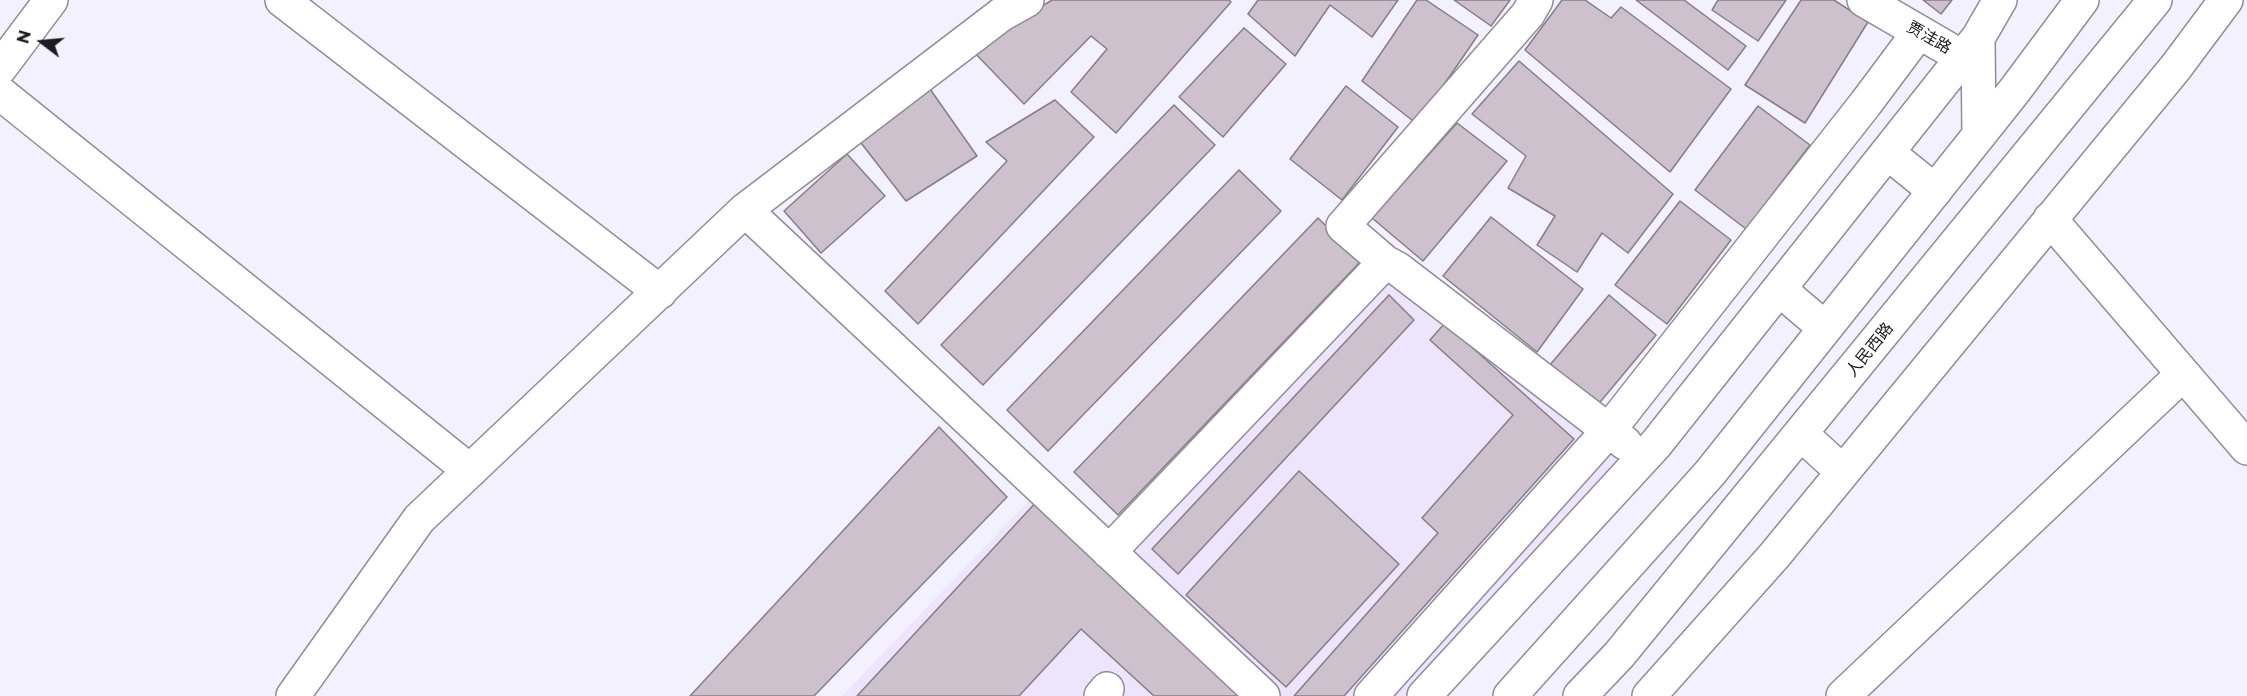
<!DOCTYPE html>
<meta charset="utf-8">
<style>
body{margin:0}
#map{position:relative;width:2247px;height:696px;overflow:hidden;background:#f4f1fe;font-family:Montserrat,sans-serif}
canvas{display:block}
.north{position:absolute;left:12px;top:12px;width:60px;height:60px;-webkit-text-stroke:4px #fff;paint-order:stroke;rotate:286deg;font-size:16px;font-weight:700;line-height:24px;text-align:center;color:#1e1c21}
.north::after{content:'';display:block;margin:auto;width:21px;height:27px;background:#1e1c21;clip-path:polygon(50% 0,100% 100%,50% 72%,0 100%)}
</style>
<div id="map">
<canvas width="2247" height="696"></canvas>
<div class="north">N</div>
</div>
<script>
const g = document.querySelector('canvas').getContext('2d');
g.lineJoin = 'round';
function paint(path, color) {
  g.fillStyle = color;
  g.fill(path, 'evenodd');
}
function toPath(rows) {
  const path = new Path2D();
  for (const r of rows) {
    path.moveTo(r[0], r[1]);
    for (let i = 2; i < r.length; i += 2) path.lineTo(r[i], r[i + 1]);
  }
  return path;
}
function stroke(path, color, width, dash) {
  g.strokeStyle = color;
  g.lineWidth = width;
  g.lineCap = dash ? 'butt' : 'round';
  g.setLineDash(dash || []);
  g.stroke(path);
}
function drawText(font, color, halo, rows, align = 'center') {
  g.font = font + ' Montserrat,"Noto Sans SC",sans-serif';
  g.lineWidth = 5;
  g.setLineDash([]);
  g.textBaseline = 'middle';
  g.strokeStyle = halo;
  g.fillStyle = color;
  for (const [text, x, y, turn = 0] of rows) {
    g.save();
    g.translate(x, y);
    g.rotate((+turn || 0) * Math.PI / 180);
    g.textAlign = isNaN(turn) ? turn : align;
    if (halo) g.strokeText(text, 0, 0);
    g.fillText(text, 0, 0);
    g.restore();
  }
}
paint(toPath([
 [1398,269,1645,458,1424,696,842,696,1041,488,1117,559]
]), '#ece5fc');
const building = toPath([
 [1052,0,1229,0,1231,2,1116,133,1071,92,1107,49,1091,36,1024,104,971,49,1052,0],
 [1258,0,1398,0,1372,37,1330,5,1295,56,1248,14,1258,0],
 [1417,0,1426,0,1478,35,1417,124,1362,81,1417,0],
 [1454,0,1510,0,1491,26,1454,0],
 [1562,0,1585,0,1611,18,1621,7,1731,89,1670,172,1525,50,1562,0],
 [1636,0,1684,0,1746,46,1728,70,1636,0],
 [1718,0,1786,0,1758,41,1712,10,1718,0],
 [1801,0,1834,0,1868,22,1805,123,1745,85,1801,0],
 [1923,0,1952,0,1941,14,1923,0],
 [1244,28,1286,64,1223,137,1179,97,1244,28],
 [1519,61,1673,194,1628,253,1602,233,1577,272,1537,245,1555,216,1508,188,1526,156,1472,114,1519,61],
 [1346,86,1398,127,1342,200,1290,159,1346,86],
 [930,89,977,156,906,201,858,139,930,89],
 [1055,100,1094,137,918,324,885,291,1007,161,986,142,1055,100],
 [1174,105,1215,145,983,385,941,345,1174,105],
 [1758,106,1810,145,1746,229,1695,190,1758,106],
 [1457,123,1507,161,1423,261,1372,218,1457,123],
 [847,154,885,196,821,253,784,211,847,154],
 [1239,170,1281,211,1048,451,1007,410,1239,170],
 [1680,201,1731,240,1667,324,1615,285,1680,201],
 [1491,217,1583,289,1537,352,1443,276,1491,217],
 [1318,218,1361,261,1118,515,1074,472,1318,218],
 [1389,295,1414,320,1178,574,1152,549,1389,295],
 [1609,295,1656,335,1596,407,1549,366,1609,295],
 [1445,323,1574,439,1344,696,1294,696,1438,533,1422,518,1513,415,1430,340,1445,323],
 [939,427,1007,497,814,696,690,696,939,427],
 [1299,471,1399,564,1286,687,1186,595,1299,471],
 [1039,499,1252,696,1154,696,1081,629,1019,696,857,696,1039,499]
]);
paint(building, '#cdc1ce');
stroke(building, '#877c87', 1.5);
const minor = toPath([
 [282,0,660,292],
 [1027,0,1002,14,745,210,1263,696],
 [1864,0,1962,57],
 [1978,38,1979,135],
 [0,68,51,0],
 [0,93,470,471],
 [1888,153,1935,191],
 [2050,219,2247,448],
 [1385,262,1398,269,1625,443],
 [1779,289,1825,328],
 [1801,434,1843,472],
 [1109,552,1385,262,1343,226,1528,14,1536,0],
 [293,696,419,519,745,210],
 [1101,696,1107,689],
 [1371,696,1609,430,1866,103,1919,32],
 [1424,696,1656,444,1978,38,2000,0],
 [1649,696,1774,556,2176,67,2226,0],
 [1843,696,2183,374]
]);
const major = toPath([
 [1510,696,1710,473,2015,90,2082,0],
 [1580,696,1619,655,2155,0]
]);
stroke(minor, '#908c9a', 36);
stroke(major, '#908c9a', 36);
stroke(minor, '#fff', 33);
stroke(major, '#fff', 33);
drawText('16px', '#1e1c21', '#fff', [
 ["贾洼路",1929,38,30],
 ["人民西路",1870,350,-51]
]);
</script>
